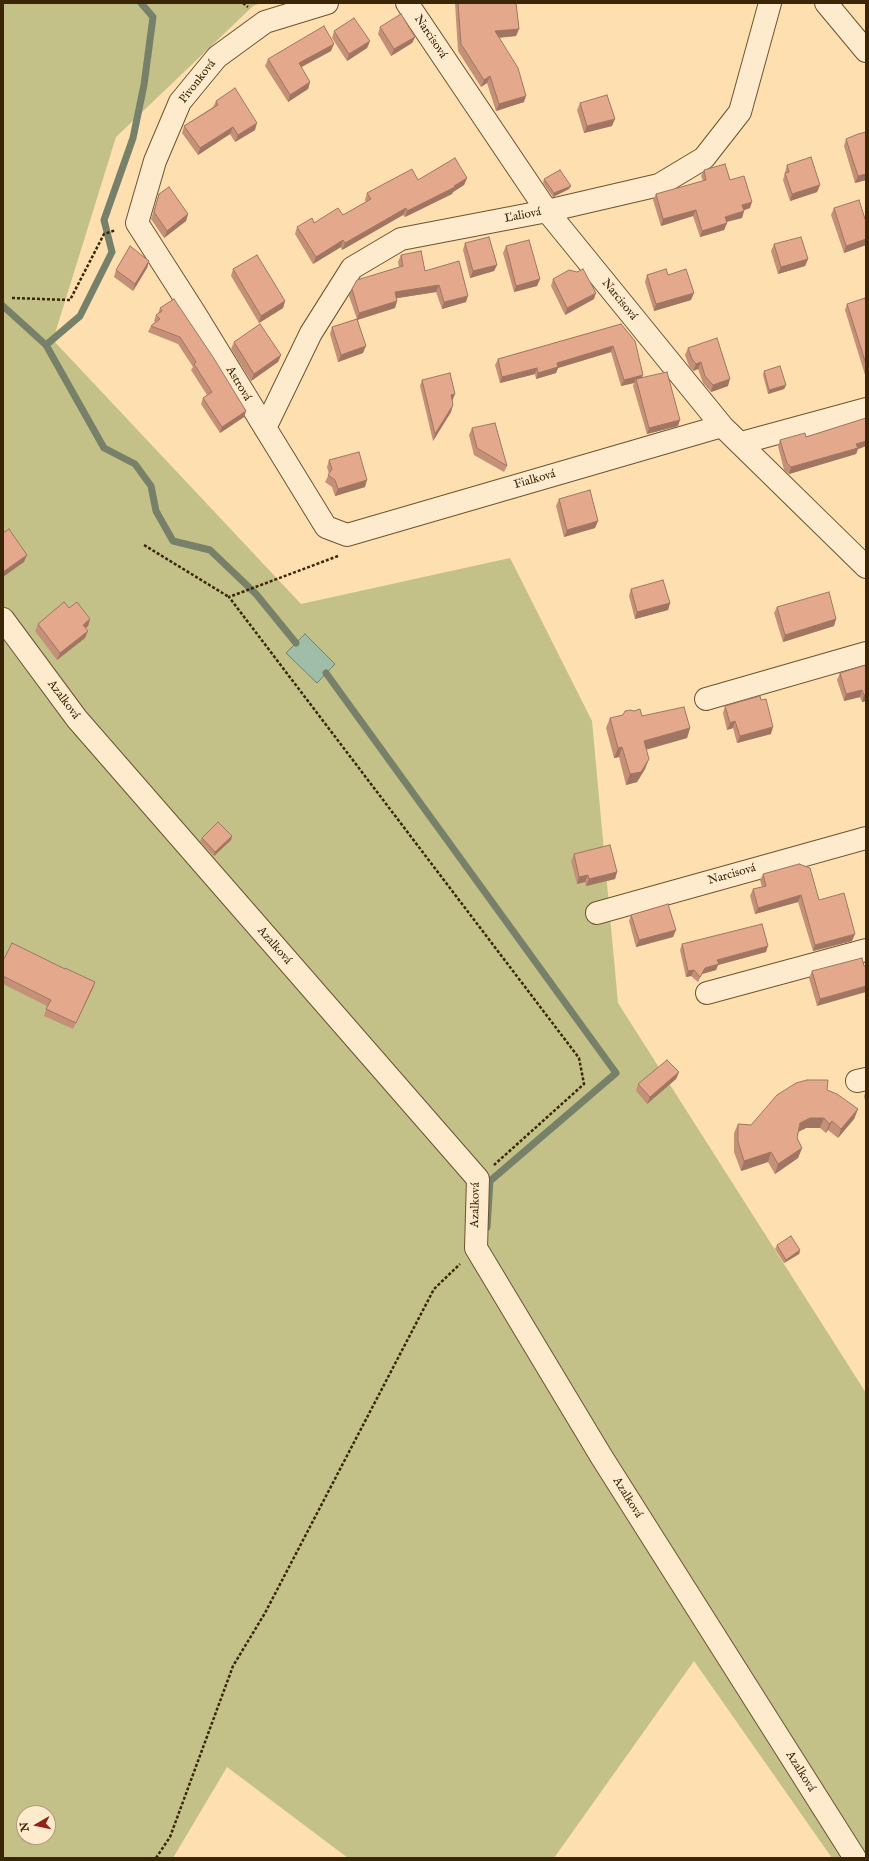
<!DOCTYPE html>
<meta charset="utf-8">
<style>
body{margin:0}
#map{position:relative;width:869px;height:1861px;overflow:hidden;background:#fddfb0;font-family:"IM FELL English",serif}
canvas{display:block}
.frame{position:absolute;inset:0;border:4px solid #3a2507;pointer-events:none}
.north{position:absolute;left:16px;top:1805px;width:40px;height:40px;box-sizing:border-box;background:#feeacc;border:1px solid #b09b7d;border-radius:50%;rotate:261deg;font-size:11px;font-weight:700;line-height:16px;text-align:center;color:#3a2507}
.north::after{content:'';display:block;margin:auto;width:14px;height:18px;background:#8f2418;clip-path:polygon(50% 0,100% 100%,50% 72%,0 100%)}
</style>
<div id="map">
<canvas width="869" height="1861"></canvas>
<div class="frame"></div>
<div class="north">N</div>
</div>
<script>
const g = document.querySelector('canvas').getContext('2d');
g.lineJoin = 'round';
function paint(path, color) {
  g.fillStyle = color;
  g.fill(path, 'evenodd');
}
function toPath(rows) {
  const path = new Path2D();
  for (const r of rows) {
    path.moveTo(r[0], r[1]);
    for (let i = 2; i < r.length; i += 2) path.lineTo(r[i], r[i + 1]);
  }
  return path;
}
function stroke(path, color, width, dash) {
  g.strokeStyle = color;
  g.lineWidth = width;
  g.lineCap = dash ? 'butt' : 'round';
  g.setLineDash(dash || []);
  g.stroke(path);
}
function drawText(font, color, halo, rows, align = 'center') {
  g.font = font + ' "IM FELL English",serif';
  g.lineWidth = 3;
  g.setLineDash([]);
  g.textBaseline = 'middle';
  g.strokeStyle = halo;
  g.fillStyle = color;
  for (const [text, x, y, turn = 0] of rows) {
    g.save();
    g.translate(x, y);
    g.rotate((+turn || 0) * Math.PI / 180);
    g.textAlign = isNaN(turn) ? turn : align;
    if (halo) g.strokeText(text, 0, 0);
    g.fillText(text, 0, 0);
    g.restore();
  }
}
paint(toPath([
 [3,3,261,3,253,6,116,137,53,340,301,604,510,558,592,721,618,1003,866,1393,866,1858,832,1858,694,1661,554,1858,348,1858,227,1767,173,1858,3,1858],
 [24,1813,48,1813,48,1837,24,1837]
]), '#c3c188');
const water = toPath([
 [305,634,335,664,317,683,286,653,305,634]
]);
paint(water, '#9fbda9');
stroke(water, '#778068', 1);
stroke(toPath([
 [3,306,46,345,104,448,135,464,151,486,156,511,173,541,210,550,256,594,296,643],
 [46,345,80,316,112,252,104,220,133,138,144,85,153,17,141,3],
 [326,673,616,1073,490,1181,487,1227]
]), '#778068', 7);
const minor = toPath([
 [327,3,265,22,217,57,180,102,155,161,137,223,194,312,326,527,347,535,722,426],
 [407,3,547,211,722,426,866,567],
 [826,3,866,51],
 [265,428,311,333,352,268,401,239,547,211,659,185,704,158,740,112,770,3],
 [741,443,866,409],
 [3,619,77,719,478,1179,476,1248,601,1456,855,1858],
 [706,699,866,653],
 [597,913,866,838],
 [707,993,866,950],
 [857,1081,866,1079]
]);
stroke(minor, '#6b5431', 24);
stroke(toPath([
 [243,3,248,7],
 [12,298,70,300,104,234,116,230],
 [144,545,229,597],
 [338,556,229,597,579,1058,584,1084,494,1165],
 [156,1858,170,1837,233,1666,265,1613,434,1289,460,1264]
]), '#3a2507', 2.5, [3, 2]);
stroke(minor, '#feeacc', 22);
paint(toPath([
 [455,3,516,3,519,29,516,36,499,38,524,102,496,111,487,83,481,87,458,51],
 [380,27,415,37,412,43,391,56,378,34],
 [334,31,370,41,367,48,347,61,332,38],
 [331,51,301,67,310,82,308,89,288,102,265,66,268,59],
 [216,101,255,130,235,142,230,134,198,155,182,133,184,126,213,107],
 [580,103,612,126,584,133,577,110],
 [846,139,866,180,855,183,844,146],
 [787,165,820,185,817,192,790,201,783,180],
 [704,170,730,180,750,208,744,210,742,218,726,222,727,223,724,230,700,237,693,216,661,226,653,200,656,194,703,181,701,176],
 [467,178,464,185,453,192,452,194,405,217,403,215,342,250,341,247,313,264,295,234,297,227,343,215,366,202,365,200,367,193,418,180],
 [544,179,569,189,553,197,543,183],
 [159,194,188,214,186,221,164,238,151,219],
 [834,208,866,222,866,245,844,253,831,215],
 [465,243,497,265,494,271,470,278,463,250],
 [774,244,808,259,805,266,778,274,771,251],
 [506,246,540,279,537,286,514,292,503,253],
 [401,255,425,271,466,302,442,309,436,292,397,298,397,301,395,308,357,320,363,353,338,362,330,334,332,327,357,319,349,296,352,289,399,267,398,262],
 [149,261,147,268,133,291,114,277,116,270],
 [233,269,285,301,283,308,259,323,231,276],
 [647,275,668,275,691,300,654,311,645,282],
 [553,279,594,299,565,315,551,286],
 [866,302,866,378,845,310,847,304],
 [160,308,246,411,244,417,220,433,201,404,203,398,207,395,191,370,193,367,178,344,148,332,151,326,155,322,154,321,156,315,158,314],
 [621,324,642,378,678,426,647,434,633,386,634,383,621,386,611,352,558,368,556,373,536,379,535,374,500,383,495,365,498,359],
 [234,342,281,355,278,362,251,381,231,349],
 [688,348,728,386,711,392,703,383,698,369,693,371,689,366,685,355],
 [764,371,786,385,784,389,768,394,763,375],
 [422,380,455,394,452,401,451,412,433,441,420,386],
 [866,418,866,446,858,449,856,454,789,474,784,470,778,446,780,440,806,437],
 [472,428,507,466,504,472,474,455,469,435],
 [329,460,365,487,335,496,332,487,325,482,329,474,327,467],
 [559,499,598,521,595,528,564,537,556,506],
 [631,589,670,603,668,610,635,619,629,596],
 [777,607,836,619,834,626,783,642,774,613],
 [69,608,90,619,88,626,85,628,85,638,57,660,35,631,38,624],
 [866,665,866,701,862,702,860,697,844,701,837,680,840,673],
 [725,706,771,734,737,743,733,728,727,730,723,713],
 [642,716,690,728,687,738,646,750,645,769,637,782,626,785,619,757,614,758,606,728,610,718],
 [232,836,231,840,214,856,200,841,202,838],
 [574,854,617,872,615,879,586,886,585,882,577,884,571,861],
 [763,874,819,900,852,941,813,951,798,902,755,914,750,896,753,889,762,887,760,880],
 [631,915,673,937,636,947,629,921],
 [682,944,766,952,718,965,716,970,702,974,698,982,691,976,686,977,680,950],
 [3,961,65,969,95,982,93,988,73,1029,44,1016,47,1006,3,984],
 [864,966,817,1006,809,978,812,971],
 [679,1072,676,1079,647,1104,636,1091,638,1084],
 [827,1090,858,1109,854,1119,838,1138,828,1130,826,1133,820,1128,806,1128,798,1132,797,1138,802,1148,798,1158,775,1174,768,1162,741,1171,734,1152,734,1133,738,1124,751,1125],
 [866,1091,866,1104,864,1096],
 [777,1245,800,1250,799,1254,784,1263,775,1249]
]), '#c49078');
paint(toPath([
 [519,29,516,36,492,38,495,31],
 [415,37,412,43,391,56,394,49],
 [370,41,367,48,347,61,349,54],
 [334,44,331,51,296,70,299,63],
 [490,76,487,83,481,87,484,80],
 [310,82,308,89,288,102,290,95],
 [526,96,524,102,496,111,499,104],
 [615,119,612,126,584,133,587,126],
 [257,123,255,130,235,142,238,135],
 [233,127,230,134,198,155,200,148],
 [866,174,866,180,855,183,858,176],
 [467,178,464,185,453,192,452,194,405,217,407,211,454,186],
 [820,185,817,192,790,201,792,194],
 [571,186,569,189,553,197,554,193],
 [752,202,750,208,739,212,742,205],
 [406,208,403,215,342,250,345,243],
 [696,210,693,216,661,226,663,219],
 [744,211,742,218,722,223,725,217],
 [188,214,186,221,164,238,167,231],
 [727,223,724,230,700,237,702,231],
 [866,239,866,245,844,253,846,246],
 [343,240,341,247,313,264,316,257],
 [808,259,805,266,778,274,781,267],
 [149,261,147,268,133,291,135,284],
 [497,265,494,271,470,278,473,271],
 [540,279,537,286,514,292,516,286],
 [439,285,436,292,392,299,395,292],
 [596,293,594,299,565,315,567,308],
 [694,293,691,300,654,311,656,304],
 [468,296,466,302,442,309,444,302],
 [285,301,283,308,259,323,261,316],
 [397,301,395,308,357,320,359,313],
 [366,346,363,353,338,362,341,355],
 [613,346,611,352,558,368,556,373,536,379,538,373,557,363],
 [281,355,278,362,251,381,254,374],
 [701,362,698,369,693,371,696,364],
 [537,368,535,374,500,383,502,377],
 [643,375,641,381,636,379,634,383,621,386,624,380],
 [730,379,728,386,711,392,713,385],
 [786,385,784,389,768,394,769,390],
 [455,394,452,401,451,395],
 [453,405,451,412,433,441,435,434],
 [246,411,244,417,220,433,222,427],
 [680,420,678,426,647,434,649,428],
 [866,441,866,446,858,449,856,454,789,474,791,467],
 [367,480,365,487,335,496,338,489],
 [598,521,595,528,564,537,567,530],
 [27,555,24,562,3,577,3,572],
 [670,603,668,610,635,619,637,612],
 [90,619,88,626,81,632,83,625],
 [836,619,834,626,783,642,785,635],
 [88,631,85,638,57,660,60,653],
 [862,690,860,697,844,701,846,694],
 [864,695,866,695,866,701,862,702],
 [735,721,733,728,727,730,730,723],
 [773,727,771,734,737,743,740,736],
 [690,728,687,738,640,751,644,741],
 [622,747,619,757,614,758,618,748],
 [649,759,645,769,637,782,626,785,630,774],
 [232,836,231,840,214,856,215,852],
 [617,872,615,879,586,886,589,879],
 [588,875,585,882,577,884,579,877],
 [801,895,798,902,755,914,758,908],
 [676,930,673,937,636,947,639,940],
 [855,934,852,941,813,951,815,945],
 [768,946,766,952,718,965,716,970,702,974,698,982,705,968,717,960],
 [694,970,691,976,686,977,688,971],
 [95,982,93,988,73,1029,76,1023],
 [866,986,866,992,817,1006,820,999],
 [679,1072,676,1079,647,1104,650,1097],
 [858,1109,854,1119,838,1138,841,1129],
 [810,1118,824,1118,820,1128,806,1128,796,1133,800,1123],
 [832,1121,828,1130,826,1133,829,1124],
 [802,1148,798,1158,775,1174,778,1164],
 [771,1152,768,1162,741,1171,744,1161],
 [800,1250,799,1254,784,1263,786,1260]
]), '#a07662');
const building = toPath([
 [458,3,516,3,519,29,495,31,518,68,526,96,499,104,490,76,484,80,461,44,458,3],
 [401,14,415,37,394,49,380,27,401,14],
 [354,18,370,41,349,54,334,31,354,18],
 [324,26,334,44,299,63,310,82,290,95,268,59,324,26],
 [235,88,257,123,238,135,233,127,200,148,184,126,218,105,216,101,235,88],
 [607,95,615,119,587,126,580,103,607,95],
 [866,132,866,174,858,176,846,139,858,134,866,132],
 [811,157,820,185,792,194,785,173,789,172,787,165,811,157],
 [455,158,467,178,454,186,455,187,407,211,406,208,345,243,343,240,316,257,297,227,312,218,314,223,338,208,343,215,371,199,367,193,412,169,418,180,455,158],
 [725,164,730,180,744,176,752,202,742,205,744,211,725,217,727,223,702,231,696,210,663,219,656,194,706,180,704,170,725,164],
 [560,170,571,186,554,193,544,179,560,170],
 [169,187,188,214,167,231,154,212,159,194,169,187],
 [859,200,866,222,866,239,846,246,834,208,859,200],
 [489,237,497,265,473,271,465,243,489,237],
 [801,237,808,259,781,267,774,244,801,237],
 [529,240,540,279,516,286,506,246,529,240],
 [130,246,149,261,135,284,116,270,130,246],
 [421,251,425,271,459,261,468,296,444,302,439,285,395,292,397,301,359,313,352,289,357,280,403,266,401,255,421,251],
 [257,255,285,301,261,316,233,269,257,255],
 [583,269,596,293,567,308,553,279,569,270,577,272,583,269],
 [666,269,668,275,686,269,694,293,656,304,647,275,666,269],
 [865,298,866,302,866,364,847,304,865,298],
 [174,299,213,357,246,411,222,427,203,398,212,392,194,364,196,362,180,337,151,326,160,319,156,315,162,311,160,308,174,299],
 [357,319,366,346,341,355,332,327,357,319],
 [260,324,281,355,254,374,234,342,260,324],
 [621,324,635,341,643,375,624,380,613,346,557,363,558,367,538,373,537,368,502,377,498,359,621,324],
 [717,338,730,379,713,385,705,376,701,362,696,364,692,359,688,348,717,338],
 [780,366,786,385,769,390,764,371,780,366],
 [667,372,680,420,649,428,636,379,667,372],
 [450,373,455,394,451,395,453,405,435,434,422,380,450,373],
 [866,418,866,441,856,444,858,448,791,467,787,463,780,440,805,433,806,437,866,418],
 [495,423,507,466,477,448,472,428,495,423],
 [359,452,367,480,338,489,335,480,328,475,332,469,329,460,359,452],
 [590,490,598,521,567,530,559,499,590,490],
 [9,529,27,555,3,572,3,533,9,529],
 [663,580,670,603,637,612,631,589,663,580],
 [829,592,836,619,785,635,777,607,829,592],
 [64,602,69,608,77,602,90,619,83,625,88,631,60,653,38,624,64,602],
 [866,665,866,695,864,695,862,690,846,694,840,673,866,665],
 [760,696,761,700,766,699,773,727,740,736,735,721,730,723,725,706,760,696],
 [684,707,690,728,644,741,649,759,641,772,630,774,622,747,618,748,610,718,623,715,625,711,630,710,634,711,640,709,642,716,684,707],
 [218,822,232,836,215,852,202,838,218,822],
 [610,845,617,872,589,879,588,875,579,877,574,854,610,845],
 [799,864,810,868,819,900,844,893,855,934,815,945,801,895,758,908,753,889,766,886,763,874,799,864],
 [668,904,676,930,639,940,631,915,668,904],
 [762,924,768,946,717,960,719,964,705,968,700,977,694,970,688,971,682,944,762,924],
 [12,943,65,969,65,968,95,982,76,1023,46,1009,51,1000,3,976,3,961,12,943],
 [862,958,864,966,866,966,866,986,820,999,812,971,862,958],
 [667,1060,679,1072,650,1097,638,1084,667,1060],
 [807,1080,828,1080,827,1090,837,1094,858,1109,841,1129,832,1121,829,1124,824,1118,810,1118,800,1123,797,1138,802,1148,778,1164,771,1152,744,1161,738,1142,738,1124,751,1125,777,1095,796,1083,807,1080],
 [791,1236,800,1250,786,1260,777,1245,791,1236]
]);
paint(building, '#e4a88c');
stroke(building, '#a07662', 1);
drawText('12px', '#3a2507', '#feeacc', [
 ["Narcisová",430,37,56],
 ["Pivonková",198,82,-52],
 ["Ľaliová",523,216,-11],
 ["Narcisová",619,300,51],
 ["Astrová",238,384,59],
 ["Fialková",535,480,-16],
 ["Azalková",63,700,53],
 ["Narcisová",732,875,-16],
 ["Azalková",274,946,49],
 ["Azalková",476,1205,-89],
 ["Azalková",627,1498,58],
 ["Azalková",800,1772,58]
]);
</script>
